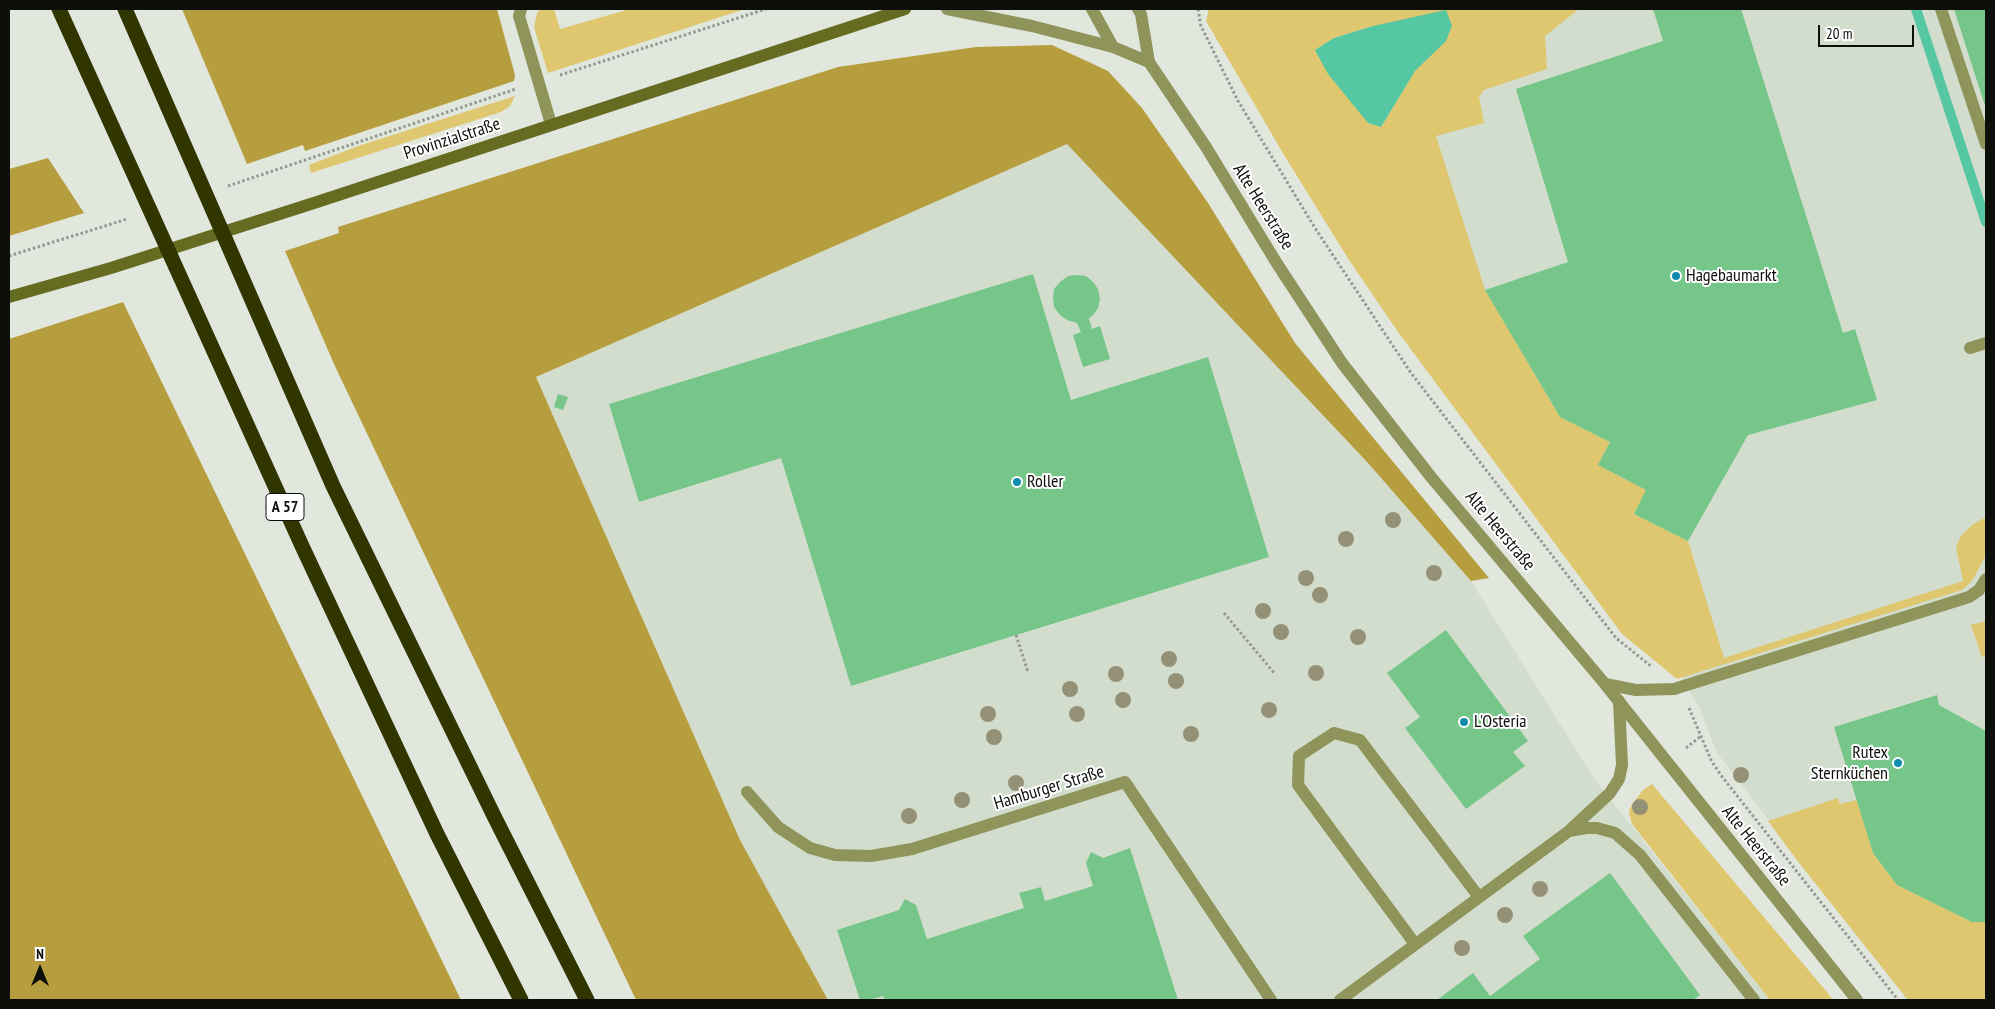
<!DOCTYPE html>
<meta charset="utf-8">
<style>
body{margin:0}
#map{position:relative;width:1995px;height:1009px;overflow:hidden;background:#e1e7dd;font-family:"PT Sans Narrow",sans-serif}
canvas{display:block}
.frame{position:absolute;inset:0;border:10px solid #0d0f0b;pointer-events:none}
.north{position:absolute;left:15px;top:944px;width:50px;height:50px;-webkit-text-stroke:4px #fff;paint-order:stroke;rotate:0deg;font-size:14px;font-weight:700;line-height:20px;text-align:center;color:#0d0f0b}
.north::after{content:'';display:block;margin:auto;width:18px;height:22px;background:#0d0f0b;clip-path:polygon(50% 0,100% 100%,50% 72%,0 100%)}
.scale{position:absolute;left:1818px;top:25px;width:96px;height:22px;box-sizing:border-box;border:2px solid #0d0f0b;border-top:0;padding-left:6px;font-size:15px;line-height:18px;white-space:nowrap;color:#0d0f0b;-webkit-text-stroke:4px #fff;paint-order:stroke}
</style>
<div id="map">
<canvas width="1995" height="1009"></canvas>
<div class="frame"></div>
<div class="north">N</div>
<div class="scale">20 m</div>
</div>
<script>
const g = document.querySelector('canvas').getContext('2d');
g.lineJoin = 'round';
function paint(path, color) {
  g.fillStyle = color;
  g.fill(path, 'evenodd');
}
function toPath(rows) {
  const path = new Path2D();
  for (const r of rows) {
    path.moveTo(r[0], r[1]);
    for (let i = 2; i < r.length; i += 2) path.lineTo(r[i], r[i + 1]);
  }
  return path;
}
function stroke(path, color, width, dash) {
  g.strokeStyle = color;
  g.lineWidth = width;
  g.lineCap = dash ? 'butt' : 'round';
  g.setLineDash(dash || []);
  g.stroke(path);
}
function drawText(font, color, halo, rows, align = 'center') {
  g.font = font + ' "PT Sans Narrow",sans-serif';
  g.lineWidth = 4;
  g.setLineDash([]);
  g.textBaseline = 'middle';
  g.strokeStyle = halo;
  g.fillStyle = color;
  for (const [text, x, y, turn = 0] of rows) {
    g.save();
    g.translate(x, y);
    g.rotate((+turn || 0) * Math.PI / 180);
    g.textAlign = isNaN(turn) ? turn : align;
    if (halo) g.strokeText(text, 0, 0);
    g.fillText(text, 0, 0);
    g.restore();
  }
}
paint(toPath([
 [1290,9,1986,9,1986,1000,1907,1000,1717,753,1700,709],
 [1067,143,1368,463,1471,581,1595,780,1770,1000,828,1000,740,840,536,377]
]), '#d3ddcd');
paint(toPath([
 [541,9,554,9,560,29,630,9,745,9,548,73,534,27,537,13],
 [1209,9,1579,9,1545,36,1547,69,1484,90,1479,97,1484,123,1436,136,1485,290,1560,417,1610,442,1598,465,1646,490,1634,514,1688,541,1724,658,1963,581,1956,547,1961,536,1972,525,1986,517,1986,555,1972,581,1962,590,1677,679,1622,634,1398,332,1349,260,1284,155,1206,21],
 [1373,26,1446,40,1415,71,1381,127,1368,123,1315,50,1334,38],
 [515,96,510,106,501,112,311,173,309,165,358,146],
 [1986,621,1986,656,1982,657,1971,625],
 [1652,784,1826,991,1833,1000,1770,1000,1632,824,1629,813,1631,806,1643,790],
 [1838,798,1840,804,1857,800,1873,853,1897,885,1972,922,1986,922,1986,1000,1908,1000,1799,863,1768,821]
]), '#dec76e');
paint(toPath([
 [182,9,497,9,515,75,514,81,305,151,303,145,247,164],
 [1052,45,1108,71,1142,108,1208,203,1295,343,1489,578,1471,581,1368,463,1067,144,536,377,740,840,828,1000,636,1000,334,364,285,251,339,233,338,227,838,67,976,47],
 [48,158,84,213,9,236,9,169],
 [123,302,461,1000,9,1000,9,339]
]), '#b69e3e');
paint(toPath([
 [1446,10,1452,26,1446,41,1415,71,1381,127,1368,123,1328,74,1315,50,1334,38,1373,26]
]), '#55c7a2');
stroke(toPath([
 [1916,9,1986,222]
]), '#55c7a2', 10);
paint(toPath([
 [1653,9,1741,9,1843,333,1855,329,1877,400,1748,435,1688,541,1634,514,1646,490,1598,465,1610,442,1560,417,1485,290,1568,262,1516,89,1663,41],
 [1954,9,1986,9,1986,109],
 [1033,274,1071,400,1208,357,1269,557,851,686,781,458,639,502,609,404],
 [1077,275,1086,276,1093,282,1098,289,1100,299,1098,308,1093,315,1086,321,1089,319,1092,329,1100,326,1110,359,1083,367,1073,335,1081,332,1077,323,1067,320,1060,315,1054,307,1053,298,1054,289,1060,282,1068,276],
 [558,394,568,397,563,410,554,407],
 [1446,630,1528,741,1513,752,1525,766,1466,809,1405,728,1420,717,1387,673],
 [1937,695,1939,705,1986,731,1986,922,1972,922,1897,885,1873,853,1834,727],
 [1130,848,1178,1000,885,1000,883,996,869,1000,860,1000,837,930,899,910,905,899,916,905,927,939,1024,908,1019,893,1041,887,1045,901,1093,886,1086,863,1091,852,1103,858],
 [1610,873,1700,995,1693,1000,1437,1000,1473,973,1490,996,1540,959,1523,936]
]), '#76c689');
stroke(toPath([
 [1198,9,1201,26,1238,101,1315,228,1411,373,1616,638,1652,667],
 [560,75,766,9],
 [228,186,516,89],
 [9,256,127,219],
 [1224,613,1275,674],
 [1016,635,1028,672],
 [1689,708,1711,760,1720,774,1898,1000],
 [1686,748,1701,736]
]), '#939890', 3, [2.5, 2.5]);
stroke(toPath([
 [521,9,519,16,551,124],
 [1941,9,1986,144],
 [1970,348,1986,343],
 [1570,830,1610,793,1619,779,1622,765,1619,701],
 [1415,944,1298,785,1299,756,1334,733,1360,740,1479,897],
 [1340,1000,1569,831,1586,828,1597,828,1615,833,1640,855,1754,1000]
]), '#8e945a', 12);
stroke(toPath([
 [1605,684,1636,690,1674,689,1969,597,1979,590,1986,579],
 [747,792,778,827,810,848,835,855,871,856,912,849,1125,782,1271,1000]
]), '#8e945a', 12);
stroke(toPath([
 [947,9,1032,26,1113,47],
 [1092,9,1113,47,1149,62],
 [1138,9,1141,14,1149,62,1206,147,1276,262,1342,363,1431,477,1605,684,1857,1000]
]), '#8e945a', 12);
stroke(toPath([
 [9,297,111,268,317,202,905,9]
]), '#656b20', 12);
stroke(toPath([
 [59,9,302,546,437,834,521,1000],
 [125,9,333,486,495,818,587,1000]
]), '#313500', 15);
g.fillStyle = '#949177';
for (const [x, y] of [
 [1393,520],
 [1346,539],
 [1434,573],
 [1306,578],
 [1320,595],
 [1263,611],
 [1281,632],
 [1358,637],
 [1169,659],
 [1316,673],
 [1116,674],
 [1176,681],
 [1070,689],
 [1123,700],
 [1269,710],
 [988,714],
 [1077,714],
 [1191,734],
 [994,737],
 [1741,775],
 [1016,783],
 [962,800],
 [1640,807],
 [909,816],
 [1540,889],
 [1505,915],
 [1462,948]
]) {
  g.beginPath();
  g.arc(x, y, 8, 0, 2 * Math.PI);
  g.fill();
}
for (const [x, y, r, color] of [
 [1676,276,5,"#0f8bad"],
 [1017,482,5,"#0f8bad"],
 [1464,722,5,"#0f8bad"],
 [1898,763,5,"#0f8bad"]
]) {
  const dot = new Path2D();
  dot.arc(x, y, r, 0, 2 * Math.PI);
  g.fillStyle = color;
  g.fill(dot);
  stroke(dot, '#fff', 2);
}
for (const [x, y, w] of [
 [285,507,38]
]) {
  const box = new Path2D();
  box.roundRect(x - w / 2, y - 13.5, w, 27, 4);
  g.fillStyle = '#fff';
  g.fill(box);
  stroke(box, '#0d0f0b', 1);
}
drawText('bold 16px', '#0d0f0b', null, [
 ["A 57",285,507]
]);
drawText('18px', '#0d0f0b', '#fff', [
 ["Provinzialstraße",452,139,-18],
 ["Alte Heerstraße",1263,207,58],
 ["Alte Heerstraße",1500,531,50],
 ["Hamburger Straße",1049,788,-17],
 ["Alte Heerstraße",1756,846,51]
]);
drawText('18px', '#0d0f0b', '#fff', [
 ["Hagebaumarkt",1686,276],
 ["Roller",1027,482],
 ["L'Osteria",1474,722],
 ["Rutex",1888,753,"right"],
 ["Sternküchen",1888,774,"right"]
], 'left');
</script>
